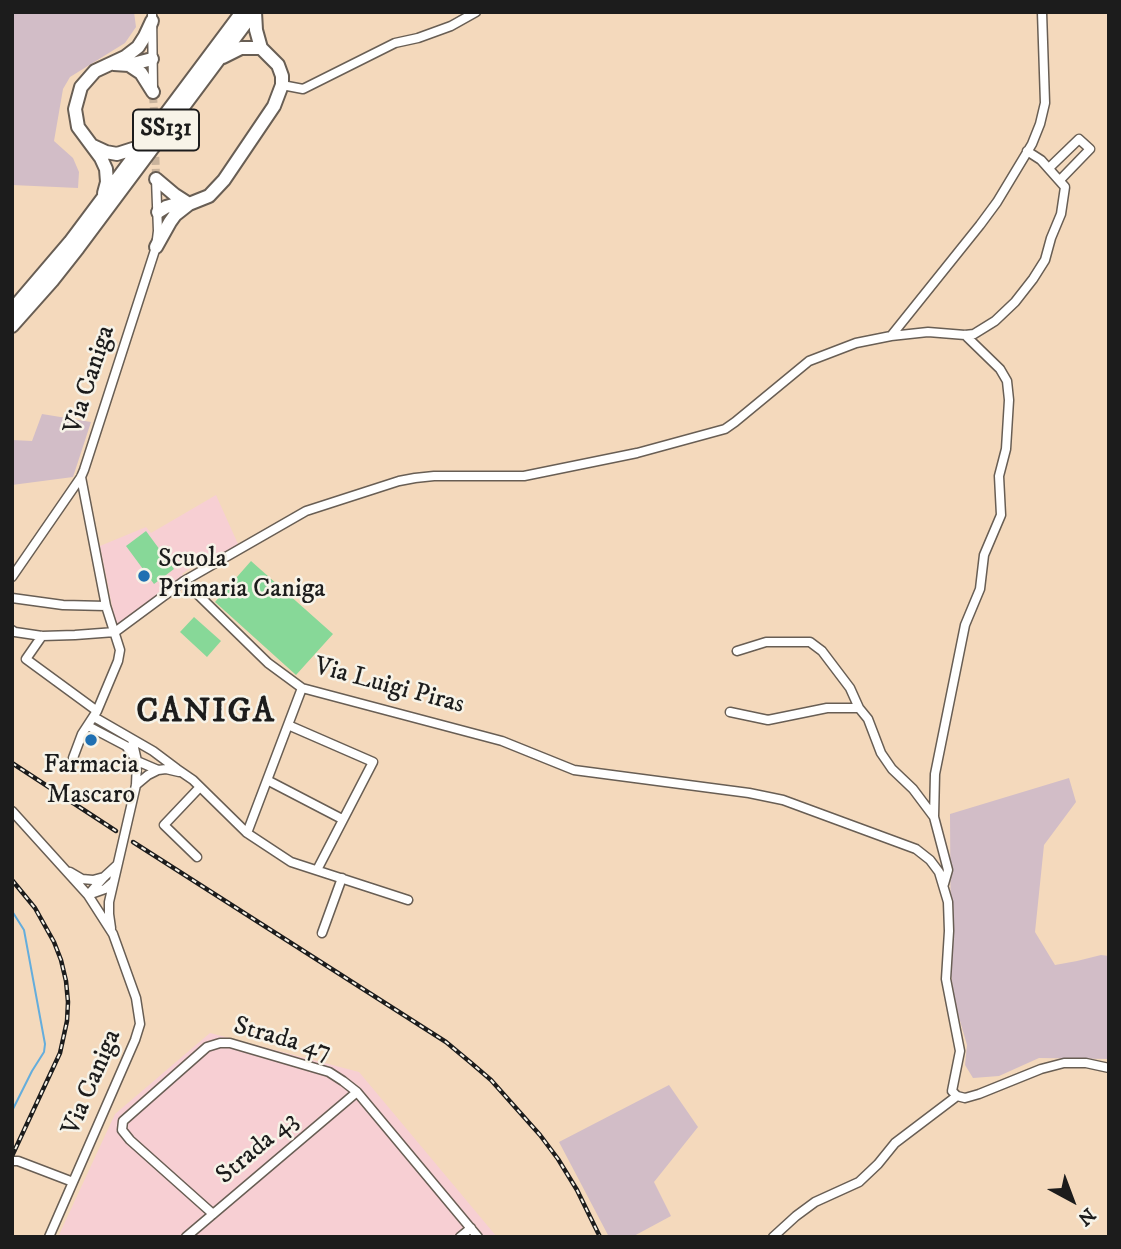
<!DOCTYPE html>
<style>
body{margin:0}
#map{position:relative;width:1121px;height:1249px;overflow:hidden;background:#f4d9bc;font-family:"IM FELL DW Pica",serif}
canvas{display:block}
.frame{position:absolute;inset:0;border:14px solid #1c1c1c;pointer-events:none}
.north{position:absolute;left:1037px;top:1165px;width:70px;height:70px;-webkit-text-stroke:5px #f7f3e8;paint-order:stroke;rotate:139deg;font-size:19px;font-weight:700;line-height:28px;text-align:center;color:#1c1c1c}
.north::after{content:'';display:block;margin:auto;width:24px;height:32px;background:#1c1c1c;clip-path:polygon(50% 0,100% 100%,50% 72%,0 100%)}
</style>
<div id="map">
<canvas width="1121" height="1249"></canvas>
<div class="frame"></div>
<div class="north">N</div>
</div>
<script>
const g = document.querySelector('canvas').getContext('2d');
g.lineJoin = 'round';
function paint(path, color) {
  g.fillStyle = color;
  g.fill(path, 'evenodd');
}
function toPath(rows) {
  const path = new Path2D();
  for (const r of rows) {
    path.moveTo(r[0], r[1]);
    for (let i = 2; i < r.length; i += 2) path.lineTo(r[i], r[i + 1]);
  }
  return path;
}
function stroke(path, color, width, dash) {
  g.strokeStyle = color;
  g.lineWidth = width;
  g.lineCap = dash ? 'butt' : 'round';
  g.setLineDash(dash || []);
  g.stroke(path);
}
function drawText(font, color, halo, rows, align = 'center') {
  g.font = font + ' "IM FELL DW Pica",serif';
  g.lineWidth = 5;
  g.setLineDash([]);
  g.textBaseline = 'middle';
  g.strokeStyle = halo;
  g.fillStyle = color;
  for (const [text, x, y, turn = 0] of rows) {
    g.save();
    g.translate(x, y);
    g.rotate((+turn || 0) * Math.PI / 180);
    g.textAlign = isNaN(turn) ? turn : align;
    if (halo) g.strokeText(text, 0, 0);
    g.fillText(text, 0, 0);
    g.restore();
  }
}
paint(toPath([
 [216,495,238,544,203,567,196,564,182,574,184,577,116,626,100,546,146,527,151,533],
 [210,1033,359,1072,497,1237,58,1237,115,1114]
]), '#f7cfd3');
paint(toPath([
 [12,12,134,12,136,27,125,43,70,77,63,89,54,141,73,158,79,172,78,188,12,185],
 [42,414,91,422,73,477,12,485,12,440,32,441],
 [1069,778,1076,802,1044,845,1035,932,1055,965,1077,961,1101,955,1109,956,1109,1059,1039,1058,999,1076,973,1078,965,1065,967,1045,956,1007,951,975,950,814],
 [669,1085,698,1127,654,1182,671,1216,632,1237,609,1237,559,1142]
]), '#d2bdc7');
paint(toPath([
 [146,531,174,569,154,584,126,546],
 [251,561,333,634,296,675,215,602],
 [194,617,221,641,207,657,180,632]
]), '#87d898');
stroke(toPath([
 [12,911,24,930,45,1044,44,1052,32,1071,12,1111]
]), '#64addc', 2);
stroke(toPath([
 [153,95,155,128],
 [155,145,156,177]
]), '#c9b39c', 8, [8, 4]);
const minor = toPath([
 [152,12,153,89],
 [282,85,303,89,395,43,418,38,451,26,476,12],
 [1049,168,1079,139,1090,149,1060,180],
 [891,336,928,332,965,335,974,334,995,321,1015,302,1033,279,1045,260,1051,238,1061,214,1065,187,1041,160,1027,151],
 [12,577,81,477,84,470,156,247,158,231,156,179],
 [184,581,268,663,302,688,502,741,574,770,749,793,783,800,916,849,930,860,939,872,948,902,949,931,946,979,960,1051,952,1091,957,1096],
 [12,598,63,605,106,606],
 [12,630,15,632,42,636,75,635,115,632,184,581,306,511,399,481,415,478,434,476,524,476,637,453,725,429,735,422,809,361,856,343,891,336,980,225,997,202,1032,144,1040,124,1045,103,1042,12],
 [42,636,26,659,97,711],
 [737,651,766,642,810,642,822,651,850,688,859,708],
 [730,712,768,720,827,708,859,708,868,719,881,753,892,769,913,789,934,817],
 [94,717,153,751,177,769,193,780,247,833,291,862,408,900],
 [288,725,373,762,317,870],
 [88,726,126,746,137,761,158,770,166,769,179,772],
 [73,758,82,734,97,711,118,661,120,650,106,606,81,477],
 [267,780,342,819],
 [136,785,148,775,158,770],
 [12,811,88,895,113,934,136,998,140,1024,135,1040,49,1237],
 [247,833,302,688],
 [197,857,164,825,200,787],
 [70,872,82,879,93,880,104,877],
 [944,884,948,870,934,817,935,774,965,625,980,589,984,555,1001,515,999,476,1006,449,1009,400,1007,381,1000,369,965,335],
 [88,895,104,877,117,865],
 [88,895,105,889,113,882],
 [111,928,109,914,109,902,136,785,137,761,132,739],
 [322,933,342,878],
 [957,1096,965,1098,979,1094,1041,1069,1064,1063,1086,1063,1109,1068],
 [12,1161,18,1161,73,1182],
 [213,1214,130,1140,122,1130,123,1121,207,1047,220,1043,230,1043,329,1072,343,1081,357,1092,478,1237],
 [186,1237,357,1092],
 [460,1237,471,1228],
 [773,1237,796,1216,815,1202,859,1182,878,1164,895,1143,957,1096]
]);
const highway = toPath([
 [223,57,241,48,261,48],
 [114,64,129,65,152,59],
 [129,65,141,73,153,92],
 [93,146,106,152,117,154,142,146],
 [156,179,175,195,189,204],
 [104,193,107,182,106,169,101,158,78,127,75,109,81,87,95,71,125,57,138,47,145,36,152,21],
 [158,212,166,207,184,202],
 [156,247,170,222,175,215,189,204,209,196,224,180,274,106,282,85,282,76,278,65,261,48,256,30,255,12],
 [12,310,70,242,242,12],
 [12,326,52,281,78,248,254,12]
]);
stroke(minor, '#685e54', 11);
stroke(highway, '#685e54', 16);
stroke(minor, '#fff', 8);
stroke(highway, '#fff', 12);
const rail = toPath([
 [12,763,116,831],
 [133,842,446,1042,470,1062,491,1080,540,1135,558,1159,577,1190,600,1237],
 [12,880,35,908,54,942,61,960,66,981,68,1002,67,1021,60,1053,12,1156]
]);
stroke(rail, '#1c1c1c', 4.5);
stroke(rail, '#f7f3e8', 2, [5]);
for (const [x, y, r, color] of [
 [144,576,7,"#1f6fb2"],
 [91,740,7,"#1f6fb2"]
]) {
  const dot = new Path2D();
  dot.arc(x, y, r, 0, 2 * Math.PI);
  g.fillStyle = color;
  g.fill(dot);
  stroke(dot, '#f7f3e8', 2.5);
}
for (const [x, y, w] of [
 [166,130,66]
]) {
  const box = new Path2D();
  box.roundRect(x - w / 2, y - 20.5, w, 41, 5);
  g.fillStyle = '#f7f3e8';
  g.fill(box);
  stroke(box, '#1c1c1c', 2);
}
drawText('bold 24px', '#1c1c1c', null, [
 ["SS131",166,130]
]);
drawText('26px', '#1c1c1c', '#f7f3e8', [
 ["Via Caniga",91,380,-72],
 ["Via Luigi Piras",389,687,15],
 ["Strada 47",282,1040,16],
 ["Via Caniga",93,1083,-67],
 ["Strada 43",258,1149,-40]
]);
drawText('26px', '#1c1c1c', '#f7f3e8', [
 ["Scuola",158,561],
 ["Primaria Caniga",158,591],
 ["Farmacia",91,767,"center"],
 ["Mascaro",91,797,"center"]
], 'left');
g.letterSpacing = '2px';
drawText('bold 33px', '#1c1c1c', '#f7f3e8', [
 ["CANIGA",206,714]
]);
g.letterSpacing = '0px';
</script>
